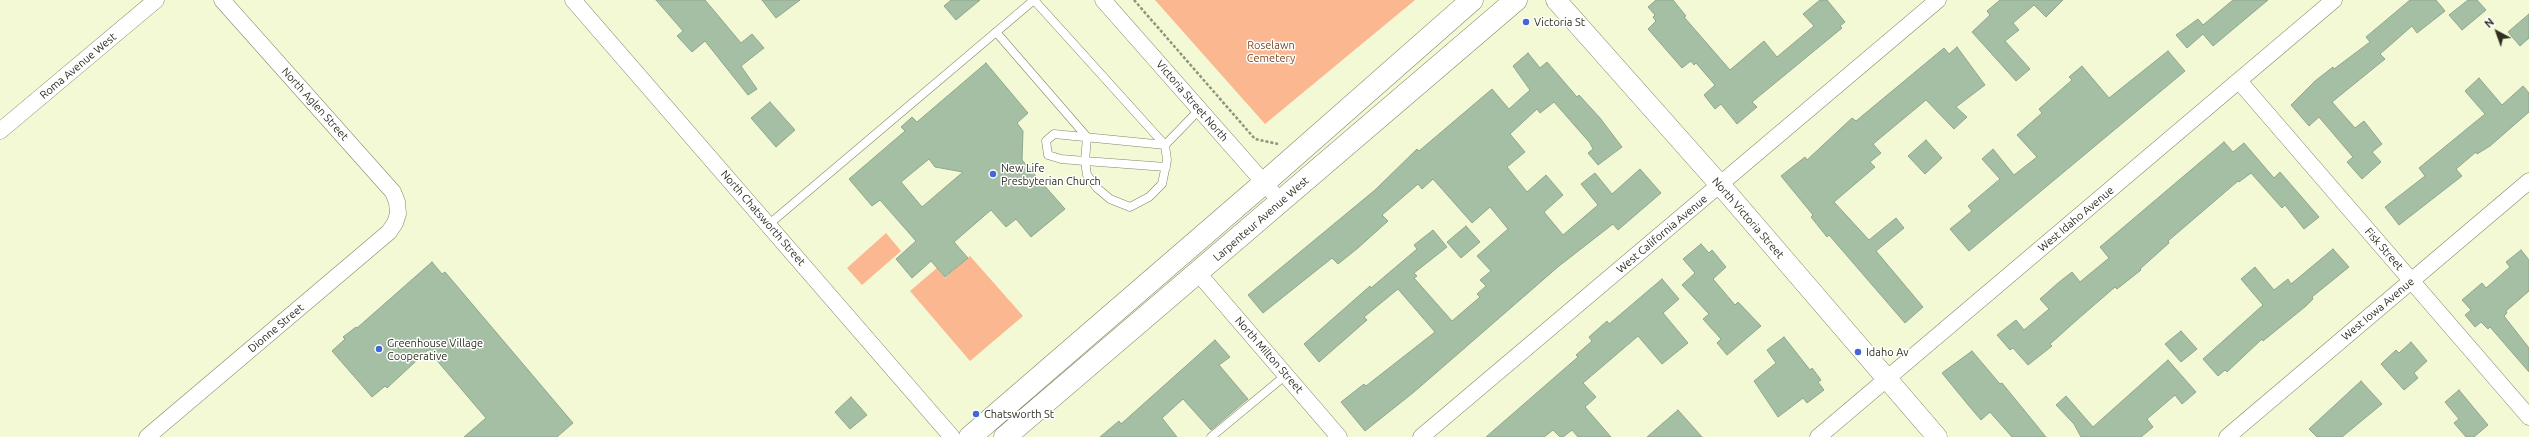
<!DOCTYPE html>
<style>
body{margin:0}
#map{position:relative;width:2529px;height:437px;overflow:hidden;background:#f3f8d5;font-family:Ubuntu,sans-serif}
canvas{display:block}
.north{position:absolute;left:2477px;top:12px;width:40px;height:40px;-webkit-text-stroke:3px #fff;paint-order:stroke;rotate:319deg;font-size:11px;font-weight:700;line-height:16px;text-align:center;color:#2e2f22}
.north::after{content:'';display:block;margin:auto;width:14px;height:18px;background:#2e2f22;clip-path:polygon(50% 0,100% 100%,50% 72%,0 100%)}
</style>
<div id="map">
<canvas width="2529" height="437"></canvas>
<div class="north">N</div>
</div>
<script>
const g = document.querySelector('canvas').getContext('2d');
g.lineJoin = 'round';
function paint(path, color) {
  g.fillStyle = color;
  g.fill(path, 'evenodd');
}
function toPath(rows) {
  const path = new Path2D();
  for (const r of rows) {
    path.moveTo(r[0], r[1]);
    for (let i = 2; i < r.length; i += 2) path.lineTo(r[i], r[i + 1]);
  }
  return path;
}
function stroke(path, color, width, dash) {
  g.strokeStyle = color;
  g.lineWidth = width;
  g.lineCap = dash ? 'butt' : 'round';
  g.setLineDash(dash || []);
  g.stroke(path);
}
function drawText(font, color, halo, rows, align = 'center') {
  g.font = font + ' Ubuntu,sans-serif';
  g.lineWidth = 3;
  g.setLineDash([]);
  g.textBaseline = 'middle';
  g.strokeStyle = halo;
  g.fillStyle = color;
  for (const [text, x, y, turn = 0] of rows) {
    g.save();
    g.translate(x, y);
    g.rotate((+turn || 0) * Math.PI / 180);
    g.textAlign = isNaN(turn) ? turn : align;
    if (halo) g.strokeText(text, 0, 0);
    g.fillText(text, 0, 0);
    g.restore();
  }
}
paint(toPath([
 [1155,0,1415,0,1265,124],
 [886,233,901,251,862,285,847,268],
 [970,256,1023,316,970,361,910,291,937,268,945,278]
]), '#fbb78f');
const building = toPath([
 [656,0,705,0,741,43,752,34,764,48,741,66,757,89,748,95,705,41,692,52,677,36,683,31,656,0],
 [762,0,800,0,776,18,762,0],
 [951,0,980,0,956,20,944,6,951,0],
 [1656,0,1673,0,1686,16,1684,17,1730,70,1764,41,1777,57,1814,26,1803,14,1820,0,1827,0,1845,22,1840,26,1842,28,1752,102,1757,107,1737,124,1721,104,1715,109,1704,95,1715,85,1696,63,1694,65,1691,61,1682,68,1648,29,1656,21,1653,17,1655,15,1648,7,1656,0],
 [2000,0,2063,0,2046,17,2034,5,2013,23,2019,30,2005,41,2030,69,2016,81,1972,32,1990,15,1987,11,2000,0],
 [2233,0,2268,0,2213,46,2203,34,2187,48,2176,35,2198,19,2203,25,2233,0],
 [2410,0,2436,0,2445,11,2417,33,2412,26,2380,54,2385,59,2332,102,2355,128,2364,121,2382,144,2372,152,2381,162,2362,179,2347,162,2353,157,2319,117,2309,126,2291,105,2315,81,2333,67,2334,69,2370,42,2366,37,2410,0],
 [2468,0,2477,0,2486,10,2462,30,2449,15,2468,0],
 [2529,14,2529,38,2520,46,2508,32,2529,14],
 [1957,47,1985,85,1956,107,1967,117,1954,129,1926,100,1873,144,1881,153,1870,162,1875,167,1834,202,1869,240,1896,218,1904,228,1876,251,1923,307,1905,323,1829,235,1827,237,1811,217,1813,215,1781,176,1805,157,1807,160,1852,118,1856,121,1944,48,1949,54,1957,47],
 [2168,51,2185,71,1969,251,1950,229,1972,211,1968,206,2000,179,1982,159,1993,149,2014,175,2037,157,2017,135,2042,113,2039,109,2072,80,2069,77,2082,66,2109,98,2168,51],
 [1528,53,1540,68,1547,62,1577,97,1579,95,1600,118,1622,147,1598,165,1588,153,1593,149,1590,143,1554,102,1540,113,1537,109,1510,134,1525,152,1507,167,1527,192,1546,175,1563,195,1544,212,1563,235,1598,205,1581,184,1595,173,1612,194,1640,169,1661,193,1618,230,1613,224,1559,266,1414,392,1365,431,1341,402,1364,384,1366,386,1435,332,1398,289,1364,317,1367,320,1319,362,1304,344,1370,286,1371,288,1417,249,1414,245,1433,230,1447,247,1414,273,1417,276,1414,278,1452,321,1480,297,1477,294,1486,286,1480,280,1491,271,1477,256,1508,229,1490,207,1472,223,1433,179,1422,189,1418,184,1382,215,1388,221,1358,248,1338,264,1332,258,1263,313,1248,295,1375,190,1417,149,1419,151,1492,89,1509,109,1530,90,1513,66,1528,53],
 [986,63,1028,113,1017,123,1023,131,1022,160,1065,209,1031,237,1016,219,1006,227,991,210,954,242,968,258,945,277,931,261,912,278,896,259,916,241,880,200,872,206,849,179,905,131,901,127,912,117,917,122,986,63],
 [929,159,935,167,963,172,922,207,901,182,929,159],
 [2479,78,2502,105,2523,86,2529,93,2529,112,2490,146,2477,154,2476,152,2456,169,2462,176,2399,225,2385,207,2425,176,2419,168,2485,114,2465,91,2479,78],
 [770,102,795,130,776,147,751,118,770,102],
 [1926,140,1942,158,1925,174,1908,156,1926,140],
 [2224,142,2233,152,2244,143,2274,178,2280,172,2319,217,2304,229,2285,205,2282,208,2251,173,2239,182,2238,181,2168,241,2169,243,2140,269,2141,270,2117,289,2115,287,2078,319,2050,344,2052,346,2028,365,2013,348,2010,350,1997,335,2016,320,2024,330,2049,309,2040,299,2058,283,2072,272,2080,282,2109,258,2100,247,2224,142],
 [1466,226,1480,242,1461,258,1447,242,1466,226],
 [1701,244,1709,253,1712,250,1726,267,1713,279,1735,305,1738,302,1761,326,1727,355,1717,343,1721,339,1703,319,1709,314,1682,285,1695,273,1683,259,1701,244],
 [2333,249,2349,267,2312,297,2313,299,2306,306,2263,341,2262,339,2227,372,2225,370,2218,376,2203,359,2263,305,2241,279,2255,267,2274,290,2288,279,2291,284,2333,249],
 [2521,250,2529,260,2529,291,2506,311,2507,313,2504,316,2529,348,2529,372,2490,327,2488,329,2481,322,2475,327,2465,315,2471,310,2462,300,2482,283,2486,288,2510,267,2506,262,2521,250],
 [432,262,442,274,445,272,573,423,557,437,464,437,486,418,428,350,387,388,385,386,372,397,332,351,345,339,343,337,356,327,357,328,432,262],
 [1662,279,1679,299,1663,313,1688,343,1662,364,1638,336,1583,383,1596,397,1585,407,1611,437,1578,437,1572,430,1563,437,1560,437,1553,430,1544,437,1486,437,1578,357,1576,355,1592,341,1589,337,1607,321,1609,324,1662,279],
 [2181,331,2197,349,2181,362,2165,344,2181,331],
 [1784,337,1810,370,1812,368,1821,380,1818,382,1824,390,1807,403,1803,398,1778,417,1754,381,1776,363,1767,350,1784,337],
 [1215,340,1230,357,1219,365,1248,399,1244,402,1211,430,1183,399,1162,418,1177,437,1100,437,1119,421,1121,424,1215,340],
 [2411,342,2427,361,2414,373,2418,378,2404,390,2381,364,2396,350,2399,353,2411,342],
 [1972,351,2000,384,2002,383,2046,437,2012,437,1990,412,1981,420,1969,406,1942,373,1972,351],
 [2168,360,2196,392,2182,404,2175,395,2147,419,2153,427,2141,437,2081,437,2074,424,2056,405,2066,396,2093,427,2168,360],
 [2361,381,2382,404,2342,437,2317,437,2309,429,2361,381],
 [2459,390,2488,425,2474,437,2466,437,2454,423,2459,419,2445,402,2459,390],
 [851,397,867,415,850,429,835,412,851,397],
 [1678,410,1702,437,1647,437,1678,410]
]);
paint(building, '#a5bfa4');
stroke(building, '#8ea78d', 1);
const service = toPath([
 [1034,0,1165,145,1167,160,1162,184,1149,197,1130,207,1110,199,1097,188,1087,175,1085,161,1061,159,1048,155,1046,141,1054,134,1165,145],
 [996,32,1087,137,1085,161,1166,167],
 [1165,145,1200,109],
 [768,225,1034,0],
 [1211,437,1286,375]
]);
const minor = toPath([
 [573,0,952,437],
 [1103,0,1281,202],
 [2239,81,2529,417],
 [0,131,156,0],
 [1198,273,1339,437],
 [147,437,389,232,395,223,398,214,397,202,393,192,222,0],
 [1421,437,1938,0],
 [1818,437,2334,0],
 [2227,437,2529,181]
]);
const tertiary = toPath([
 [1556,0,1729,195,1937,437]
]);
const secondary = toPath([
 [970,437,1264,183,1472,0],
 [1005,437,1516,0]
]);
stroke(service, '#838667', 9);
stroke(minor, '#838667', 17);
stroke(tertiary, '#838667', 21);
stroke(secondary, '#838667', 23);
stroke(toPath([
 [1134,0,1255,139,1278,144]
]), '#90937b', 2.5, [3, 2]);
stroke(service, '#fff', 8);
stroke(minor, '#fff', 16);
stroke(tertiary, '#fff', 20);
stroke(secondary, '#fff', 22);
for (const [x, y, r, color] of [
 [1526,22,4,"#4366d8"],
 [993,174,4,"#4366d8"],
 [379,349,4,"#4366d8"],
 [1858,352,4,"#4366d8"],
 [976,414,4,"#4366d8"]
]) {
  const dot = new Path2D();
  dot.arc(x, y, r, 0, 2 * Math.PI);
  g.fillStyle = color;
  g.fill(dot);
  stroke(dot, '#fff', 1.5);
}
drawText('11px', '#2e2f22', '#fff', [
 ["Victoria St",1534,22],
 ["New Life",1001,168],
 ["Presbyterian Church",1001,181],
 ["Greenhouse Village",387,343],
 ["Cooperative",387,356],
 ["Idaho Av",1866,352],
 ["Chatsworth St",984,414]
], 'left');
drawText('11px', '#7e4621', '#fff', [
 ["Roselawn",1271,45],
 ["Cemetery",1271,58]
]);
drawText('11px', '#2e2f22', '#fff', [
 ["Roma Avenue West",78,66,-40],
 ["Victoria Street North",1192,101,49],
 ["North Aglen Street",315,104,48],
 ["North Chatsworth Street",763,218,49],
 ["North Victoria Street",1748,218,49],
 ["Larpenteur Avenue West",1261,219,-41],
 ["West Idaho Avenue",2076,219,-40],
 ["West California Avenue",1662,234,-40],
 ["Fisk Street",2384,249,49],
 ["West Iowa Avenue",2378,309,-40],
 ["Dionne Street",276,328,-40],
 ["North Milton Street",1269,355,49]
]);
</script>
